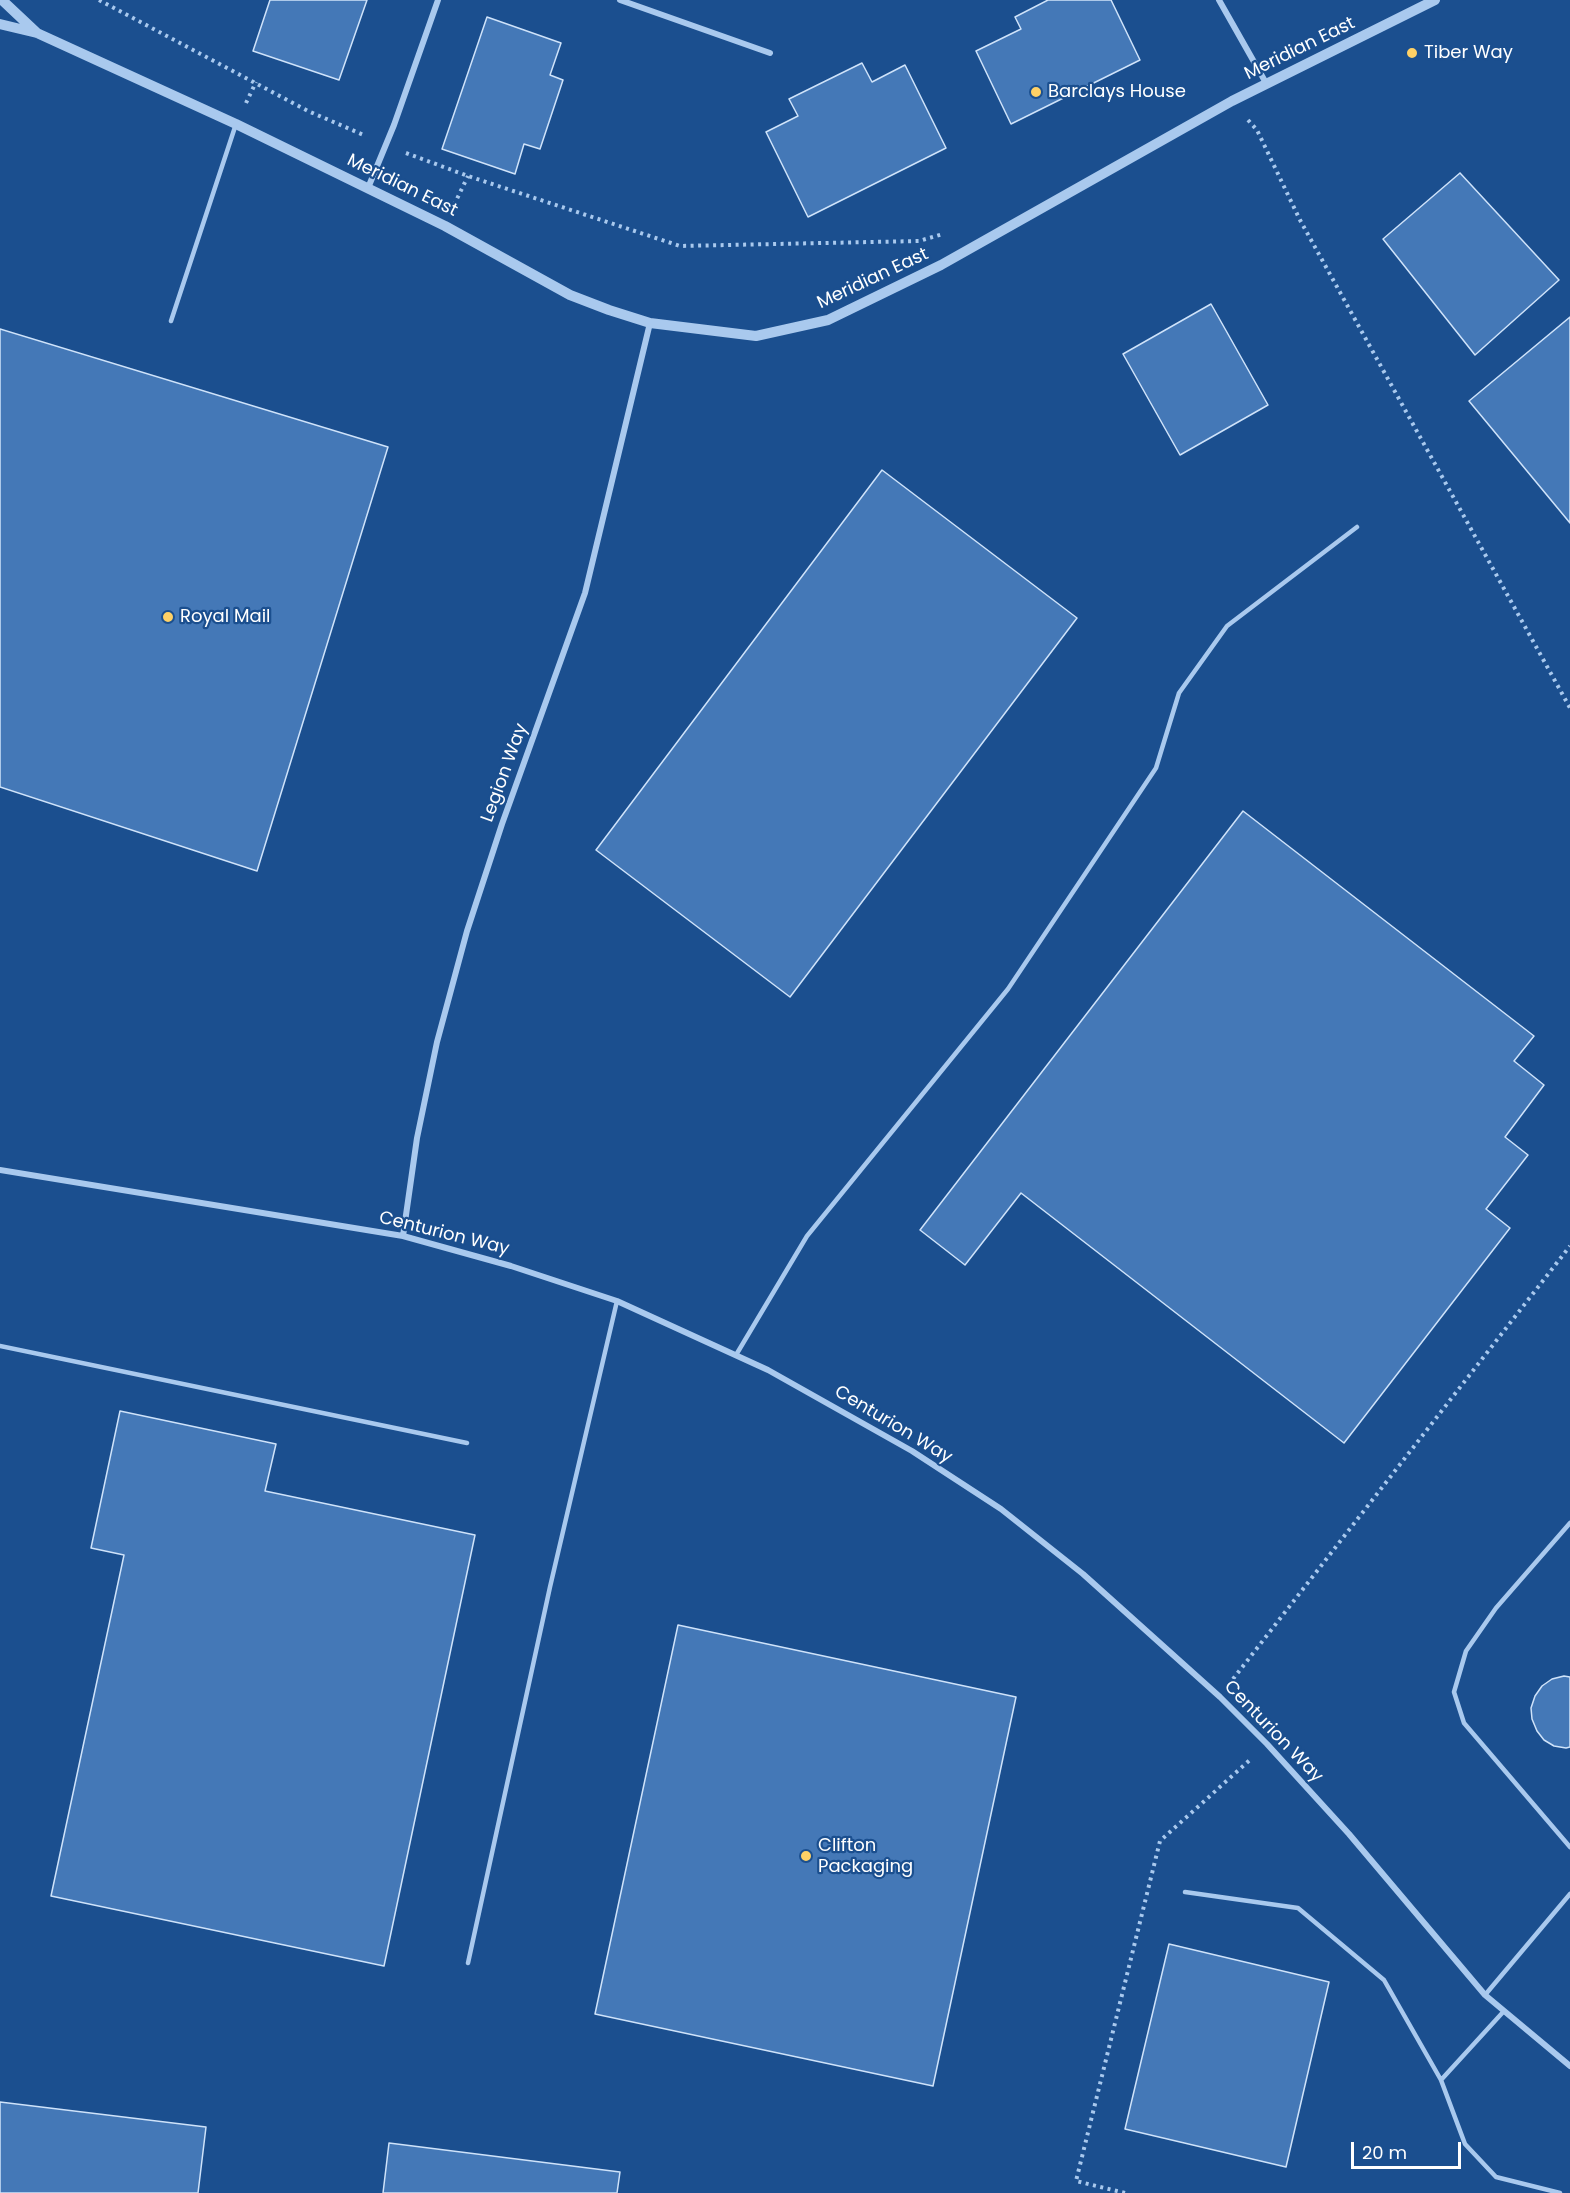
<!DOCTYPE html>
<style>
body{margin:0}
#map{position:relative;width:1570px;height:2193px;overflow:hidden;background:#1b4f8f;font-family:Poppins,sans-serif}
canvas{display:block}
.scale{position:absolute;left:1351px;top:2142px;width:110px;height:27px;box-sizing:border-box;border:3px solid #fff;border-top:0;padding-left:8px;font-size:18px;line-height:21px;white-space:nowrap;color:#fff;-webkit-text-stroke:4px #1b4f8f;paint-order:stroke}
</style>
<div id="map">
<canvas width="1570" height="2193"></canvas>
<div class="scale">20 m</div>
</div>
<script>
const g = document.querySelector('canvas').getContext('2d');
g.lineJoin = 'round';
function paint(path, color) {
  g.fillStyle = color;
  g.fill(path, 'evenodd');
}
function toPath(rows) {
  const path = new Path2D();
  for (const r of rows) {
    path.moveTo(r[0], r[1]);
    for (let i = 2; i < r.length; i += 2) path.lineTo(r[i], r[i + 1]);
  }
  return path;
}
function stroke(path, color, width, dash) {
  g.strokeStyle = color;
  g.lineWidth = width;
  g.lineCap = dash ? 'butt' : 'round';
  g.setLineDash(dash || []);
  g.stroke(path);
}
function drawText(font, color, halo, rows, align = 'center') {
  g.font = font + ' Poppins,sans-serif';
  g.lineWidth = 4.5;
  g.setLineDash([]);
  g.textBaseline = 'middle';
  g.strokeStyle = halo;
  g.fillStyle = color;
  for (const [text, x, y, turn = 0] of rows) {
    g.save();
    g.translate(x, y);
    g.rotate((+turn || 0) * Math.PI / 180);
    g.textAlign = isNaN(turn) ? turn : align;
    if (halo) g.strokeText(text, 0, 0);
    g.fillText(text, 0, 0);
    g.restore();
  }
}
const building = toPath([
 [270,0,367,0,339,80,253,51,270,0],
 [1048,0,1111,0,1140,60,1011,124,976,51,1021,29,1015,17,1048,0],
 [487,17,561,43,550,75,563,80,540,149,524,144,515,174,442,149,487,17],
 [862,63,872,82,905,65,946,148,808,217,766,132,798,116,789,99,862,63],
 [1460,173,1559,280,1475,355,1383,239,1460,173],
 [1211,304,1268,405,1180,455,1123,354,1211,304],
 [1570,317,1570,523,1469,401,1570,317],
 [0,329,388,447,257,871,0,787,0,329],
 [882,470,1077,618,790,997,596,850,882,470],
 [1243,811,1534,1036,1514,1061,1544,1085,1505,1137,1528,1155,1486,1209,1510,1228,1344,1443,1021,1193,965,1265,920,1230,1243,811],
 [120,1411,276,1444,265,1491,475,1535,384,1966,51,1896,124,1555,91,1548,120,1411],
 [678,1625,1016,1697,933,2086,595,2014,678,1625],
 [1564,1676,1570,1677,1570,1747,1566,1748,1554,1746,1544,1740,1537,1731,1532,1719,1531,1708,1535,1696,1542,1686,1552,1679,1564,1676],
 [1169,1944,1329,1982,1286,2167,1125,2129,1169,1944],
 [0,2102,206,2127,198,2193,0,2193,0,2102],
 [389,2143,620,2172,617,2193,383,2193,389,2143]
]);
paint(building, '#4478b7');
stroke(building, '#cfe3fa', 1.5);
stroke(toPath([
 [99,0,308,111,366,136],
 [246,103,256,82],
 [1248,120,1257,130,1300,220,1570,708],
 [406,153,468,176,680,246,919,241,943,234],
 [454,205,468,176],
 [1233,1679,1570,1246],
 [1125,2193,1076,2181,1160,1841,1252,1758]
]), '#a9c9ee', 4, [3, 4.5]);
stroke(toPath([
 [171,321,236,124],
 [0,1346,467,1443],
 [736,1355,807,1236,1008,989,1156,768,1179,693,1227,626,1357,527],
 [1570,1523,1496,1608,1466,1651,1454,1692,1464,1723,1570,1847],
 [1185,1892,1298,1908,1384,1980,1441,2080,1504,2011],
 [468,1963,550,1587,617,1301],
 [1485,1995,1570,1894],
 [1441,2080,1465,2144,1496,2177,1560,2193]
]), '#a9c9ee', 4.5);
stroke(toPath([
 [620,0,770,53],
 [1219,0,1266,83],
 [368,188,394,125,438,0],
 [0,1170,403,1236,511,1266,617,1301,768,1370,912,1451,1001,1509,1083,1574,1220,1697,1267,1744,1349,1834,1485,1995,1570,2066],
 [403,1236,417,1138,437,1042,467,931,502,824,585,593,650,323]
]), '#a9c9ee', 6);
stroke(toPath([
 [2,0,37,33],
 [0,24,37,33,236,124,445,226,570,295,609,310,650,323,756,336,828,320,941,265,1232,101,1435,0]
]), '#a9c9ee', 10);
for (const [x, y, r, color] of [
 [1412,53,6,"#ffd166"],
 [1036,92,6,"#ffd166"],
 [168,617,6,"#ffd166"],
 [806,1856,6,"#ffd166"]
]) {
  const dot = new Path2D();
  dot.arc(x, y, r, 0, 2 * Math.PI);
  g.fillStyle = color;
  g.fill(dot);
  stroke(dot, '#1b4f8f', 2);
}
drawText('18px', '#fff', '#1b4f8f', [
 ["Meridian East",1300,49,-26],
 ["Meridian East",402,186,26],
 ["Meridian East",873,279,-25],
 ["Legion Way",505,773,-70],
 ["Centurion Way",444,1234,14],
 ["Centurion Way",893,1425,31],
 ["Centurion Way",1273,1732,46]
]);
drawText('18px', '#fff', '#1b4f8f', [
 ["Tiber Way",1424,53],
 ["Barclays House",1048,92],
 ["Royal Mail",180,617],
 ["Clifton",818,1846],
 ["Packaging",818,1867]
], 'left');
</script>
